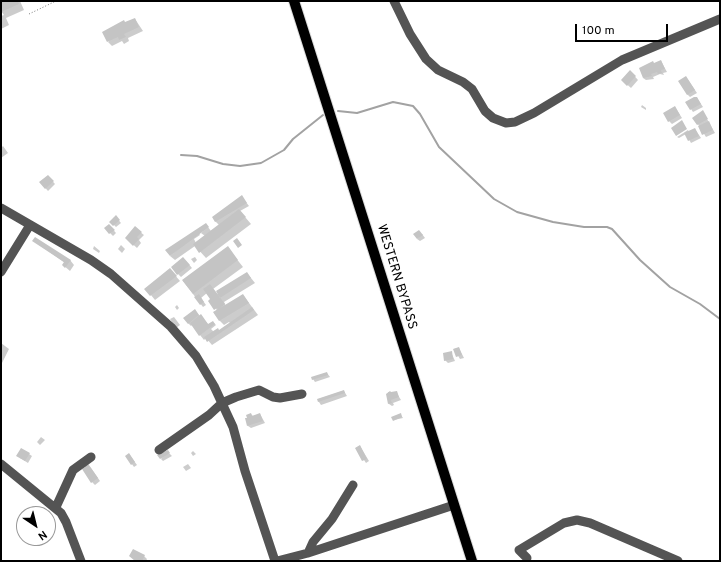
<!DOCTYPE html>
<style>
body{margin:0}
#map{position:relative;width:721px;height:562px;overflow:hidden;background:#fff;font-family:Overpass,sans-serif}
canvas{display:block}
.frame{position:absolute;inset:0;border:2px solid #000;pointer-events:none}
.north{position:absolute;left:16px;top:506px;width:40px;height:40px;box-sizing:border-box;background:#fff;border:1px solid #999;border-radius:50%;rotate:145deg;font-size:11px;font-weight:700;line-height:16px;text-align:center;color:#000}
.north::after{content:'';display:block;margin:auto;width:14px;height:18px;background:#000;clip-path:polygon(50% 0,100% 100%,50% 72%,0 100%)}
.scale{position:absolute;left:575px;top:24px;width:93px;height:18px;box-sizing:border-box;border:2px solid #000;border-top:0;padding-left:5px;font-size:12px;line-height:14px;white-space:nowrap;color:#000;-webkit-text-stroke:3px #fff;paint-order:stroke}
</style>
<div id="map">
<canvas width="721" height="562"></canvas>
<div class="frame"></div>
<div class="north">N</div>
<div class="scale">100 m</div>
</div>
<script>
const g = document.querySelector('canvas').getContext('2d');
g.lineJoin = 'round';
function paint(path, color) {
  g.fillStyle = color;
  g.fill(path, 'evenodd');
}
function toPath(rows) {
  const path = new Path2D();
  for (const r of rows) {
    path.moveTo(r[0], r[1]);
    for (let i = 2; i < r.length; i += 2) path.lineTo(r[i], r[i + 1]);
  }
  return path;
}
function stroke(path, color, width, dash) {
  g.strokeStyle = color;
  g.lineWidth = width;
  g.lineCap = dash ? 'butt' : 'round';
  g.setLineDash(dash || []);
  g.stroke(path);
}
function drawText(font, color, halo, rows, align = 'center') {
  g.font = font + ' Overpass,sans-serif';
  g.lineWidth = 3;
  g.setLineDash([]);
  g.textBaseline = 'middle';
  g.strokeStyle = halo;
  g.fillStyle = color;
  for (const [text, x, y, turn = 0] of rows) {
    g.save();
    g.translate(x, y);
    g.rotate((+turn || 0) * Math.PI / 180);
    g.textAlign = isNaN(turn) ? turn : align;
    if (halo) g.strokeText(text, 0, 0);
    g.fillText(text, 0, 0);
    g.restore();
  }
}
paint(toPath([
 [1,1,20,1,24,10,6,18,9,25,1,29,1,16,4,15,1,11],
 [135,19,143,31,128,38,129,41,124,44,122,41,112,46,108,42,126,23],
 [661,61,667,72,663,73,664,75,660,74,653,77,654,79,646,80,643,78],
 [630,71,638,80,631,88,622,80],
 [686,77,697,93,690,97,687,94],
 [697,98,703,107,693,112,687,103],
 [642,105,646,108,646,110,641,107],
 [675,107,682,118,672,124,669,121],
 [703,112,715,133,706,137,694,118],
 [695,129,701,138,691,143,686,134,679,138,677,137,688,130,689,132],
 [3,146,8,153,1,158,1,148],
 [48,176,55,184,48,191,40,182],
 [242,197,249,206,240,211,251,224,206,258,195,246,175,260,170,256,198,232,200,235,194,239,196,243,205,236,201,233,208,227,211,231,219,225,215,221],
 [116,217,121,223,116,227,111,222],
 [109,225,116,233,113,236,105,228],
 [135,228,144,235,139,240,141,243,137,248,126,238],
 [422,234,425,238,420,241,417,239],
 [34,241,70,260,74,265,70,271,63,265,65,263],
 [121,245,125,249,122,253,118,249],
 [94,246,100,251,99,253,93,249],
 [228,248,243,267,213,289,219,296,247,273,255,283,224,302,226,306,243,295,258,315,212,345,206,338,204,340,192,325,191,326,188,323,197,313,209,325,214,323,216,325,211,329,214,332,219,331,230,323,229,322,224,325,220,321,214,313,217,311,212,299,207,293,201,298,206,305,203,307,183,281],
 [195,257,197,260,194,263,191,259],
 [186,261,192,268,181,277,172,268],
 [174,274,180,281,155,300,146,289],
 [177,305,179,308,177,310,175,307],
 [174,317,180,325,176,328,170,319],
 [1,343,9,349,2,363,1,362],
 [459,348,464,358,460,359,454,349],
 [451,352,455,361,448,363,445,360],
 [327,373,330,377,315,382,313,379],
 [344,391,347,396,321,405,319,402,318,400],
 [388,392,396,392,401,400,393,403,394,405,392,406,389,404],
 [251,414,253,416,260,414,265,423,251,428,248,426,248,418],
 [401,415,403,418,394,420],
 [41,437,45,440,40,445,37,442],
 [360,446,369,461,366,463,356,448],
 [167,451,172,456,163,461,161,459],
 [193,451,196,454,193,456,191,453],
 [29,454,32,456,28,463,20,458],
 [129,454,137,465,134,467,126,456],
 [188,464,191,468,186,471,183,467],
 [89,465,100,481,95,485,92,482],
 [144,556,147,559,146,561,137,561]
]), '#0003');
stroke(toPath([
 [338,111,357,113,393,102,413,106,420,114,439,147,494,199,517,212,553,222,584,227,607,227,612,229,640,260,670,287,700,304,720,319],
 [181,155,197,156,223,164,240,166,261,163,284,150,293,139,323,115]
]), '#a2a2a2', 2);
paint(toPath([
 [1,1,18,1,19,4,1,12],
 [135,18,139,27,124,34,126,37,119,40,118,37,107,42,102,32,124,20,125,22],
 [661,60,665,69,661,70,662,73,658,74,657,72,651,74,652,76,643,78,639,68,653,61,654,63],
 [630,70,636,76,627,86,621,80],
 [686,76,695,90,687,95,678,81],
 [694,97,697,97,701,104,690,110,685,102],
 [675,106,680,115,668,122,663,113],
 [703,110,708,119,697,125,692,118],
 [682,120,687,129,676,136,671,128],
 [709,121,713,130,702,135,698,126],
 [695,128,699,136,688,141,684,133],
 [48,175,54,181,45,189,39,182],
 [242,195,247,203,215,222,212,217],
 [239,209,246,217,199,253,193,244],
 [116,215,120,220,113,226,109,222],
 [206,223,209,227,170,256,165,250],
 [109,224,115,230,109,234,104,228],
 [135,226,142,232,137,237,139,239,133,246,125,238],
 [419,230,423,235,417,239,413,234],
 [35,237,71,260,65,268,62,265,64,262,32,241],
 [237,238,242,245,238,248,233,241],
 [228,246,238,260,193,294,182,280],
 [183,257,190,265,177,275,171,267],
 [170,268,177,276,150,296,144,289],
 [247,272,251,278,220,298,216,291],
 [210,284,225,304,220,308,243,294,249,303,219,321,213,312,218,309,217,308,214,310,208,301,210,299,203,289],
 [199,294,204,302,200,305,194,297],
 [252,307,254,310,207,342,204,337,218,328,219,330],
 [195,309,199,315,188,324,183,318],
 [201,314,208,324,213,321,215,324,199,336,190,323],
 [459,347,462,355,456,357,453,349],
 [452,351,453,359,444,361,443,353],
 [327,372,328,375,312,380,311,377],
 [344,390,345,393,318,402,317,399],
 [390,391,391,392,397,391,399,397,391,400,392,403,388,404,386,394],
 [251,413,252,416,260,413,263,421,247,426,245,418,247,418,246,415],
 [401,413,402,417,393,421,391,417],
 [360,445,367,459,362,461,355,448],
 [21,448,30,453,25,461,16,456],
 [168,450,170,453,160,459,157,455],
 [129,453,135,462,131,465,125,456],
 [86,461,98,478,91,483,82,469,85,467,83,464],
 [133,549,145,555,142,561,135,561,129,556]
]), '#c4c4c4');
const major = toPath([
 [294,1,472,561]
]);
stroke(major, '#dbdbdb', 12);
stroke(toPath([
 [29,14,56,1]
]), '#767676', 1, [1, 2]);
stroke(toPath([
 [394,1,410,34,426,59,438,70,463,82,472,89,485,111,493,118,506,123,515,122,534,113,622,60,720,19],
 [1,208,91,260,111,274,171,327,196,356,214,386,233,427,245,471,275,561],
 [1,272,30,225],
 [159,450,209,415,222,403,236,397,259,390,273,397,280,398,302,394],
 [1,464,61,513,66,522,81,561],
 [56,507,73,470,91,457],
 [308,553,313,542,332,519,353,485],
 [527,558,519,550,564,523,577,520,590,523,678,561],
 [277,561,308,553,454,505]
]), '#545454', 9);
stroke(major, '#000', 10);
drawText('13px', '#000', '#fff', [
 ["WESTERN BYPASS",396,277,73]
]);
</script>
